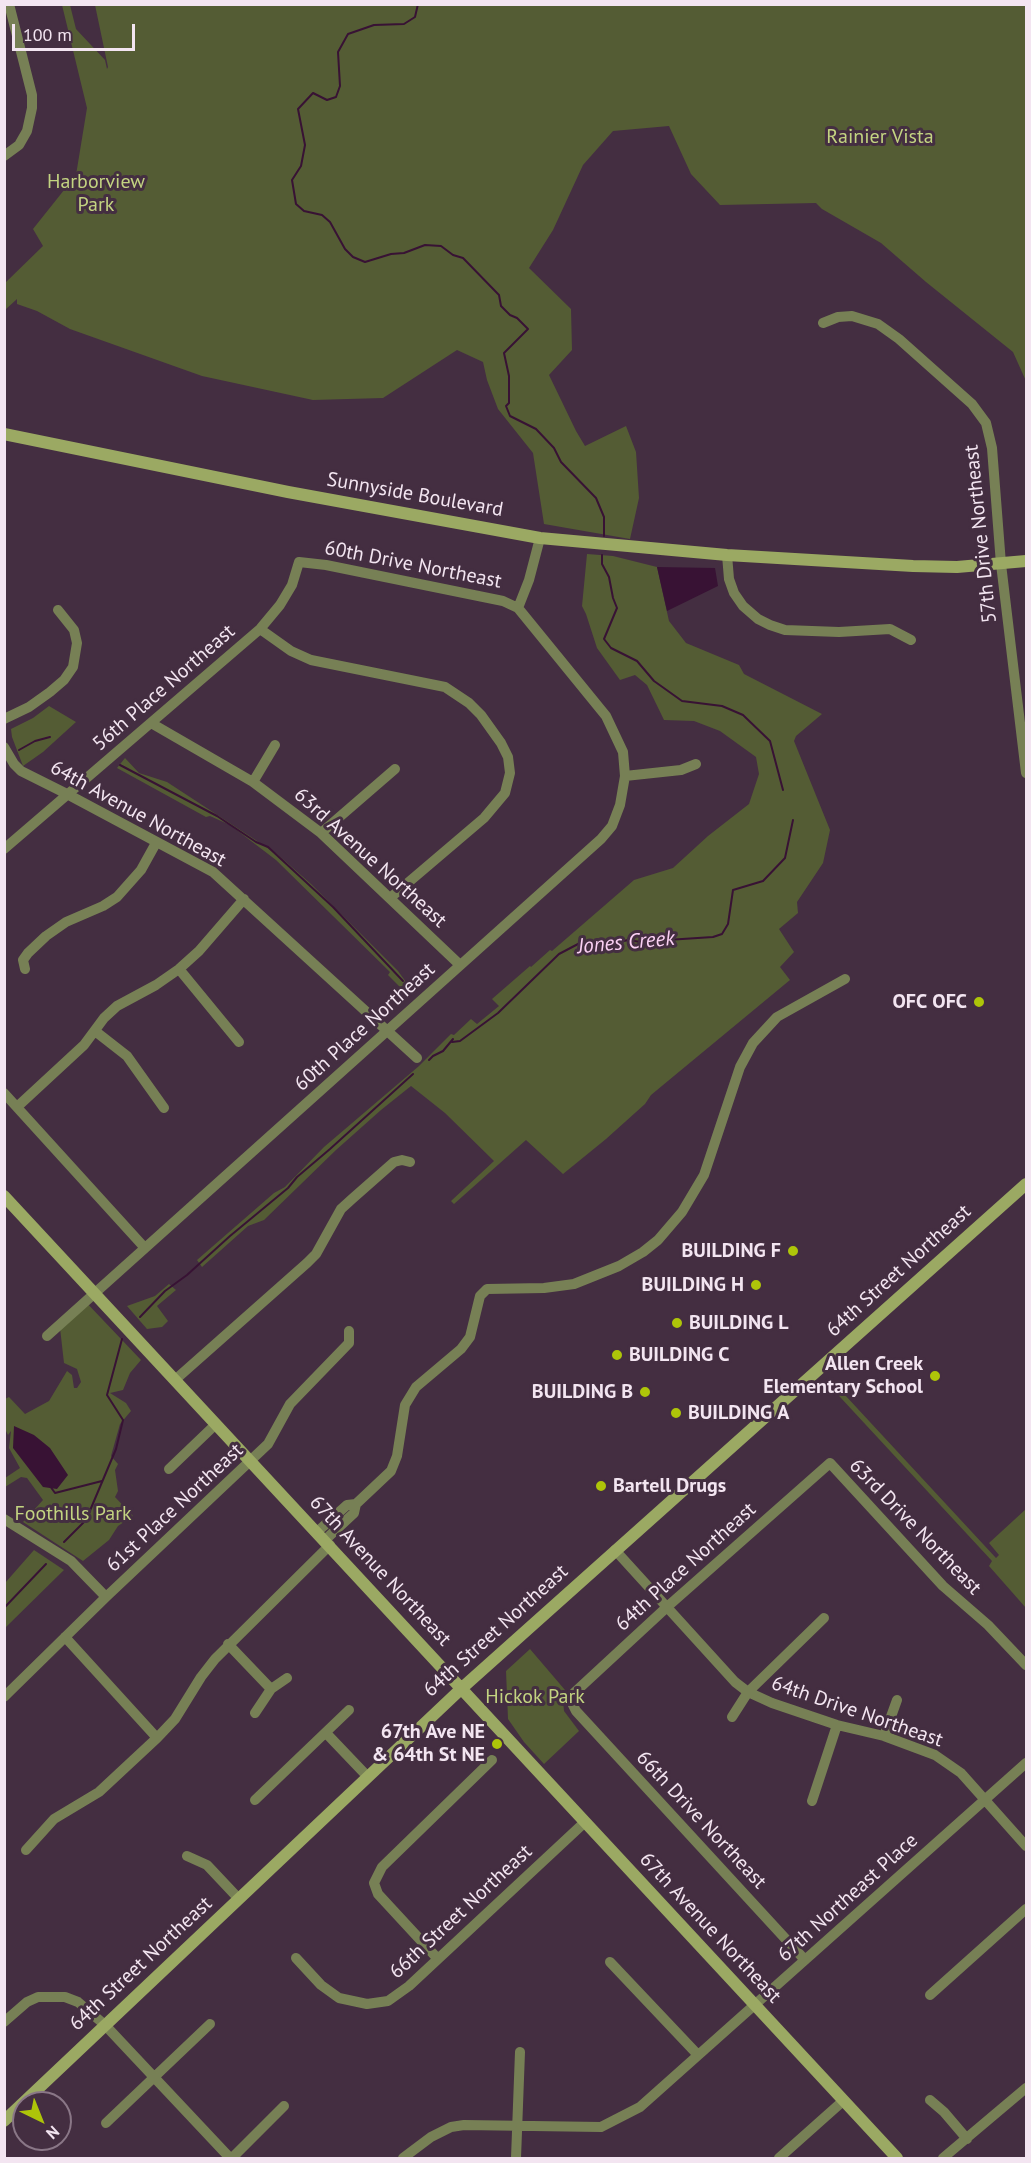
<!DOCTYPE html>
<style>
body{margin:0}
#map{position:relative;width:1031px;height:2163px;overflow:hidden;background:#442e41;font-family:"PT Sans",sans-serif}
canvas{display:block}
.frame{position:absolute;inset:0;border:6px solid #f3e5f1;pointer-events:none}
.north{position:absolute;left:12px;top:2091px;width:60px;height:60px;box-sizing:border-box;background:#442e41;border:2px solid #8a7787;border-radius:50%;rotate:137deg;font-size:16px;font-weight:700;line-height:24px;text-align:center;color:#f3e5f1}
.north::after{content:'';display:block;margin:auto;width:21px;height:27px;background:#aec509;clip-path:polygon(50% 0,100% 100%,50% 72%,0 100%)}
.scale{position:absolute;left:12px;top:24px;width:123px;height:27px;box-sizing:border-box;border:3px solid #f3e5f1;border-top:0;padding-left:8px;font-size:18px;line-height:21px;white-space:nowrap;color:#f3e5f1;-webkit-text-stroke:4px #442e41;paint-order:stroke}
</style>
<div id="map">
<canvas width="1031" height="2163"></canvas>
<div class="frame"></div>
<div class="north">N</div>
<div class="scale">100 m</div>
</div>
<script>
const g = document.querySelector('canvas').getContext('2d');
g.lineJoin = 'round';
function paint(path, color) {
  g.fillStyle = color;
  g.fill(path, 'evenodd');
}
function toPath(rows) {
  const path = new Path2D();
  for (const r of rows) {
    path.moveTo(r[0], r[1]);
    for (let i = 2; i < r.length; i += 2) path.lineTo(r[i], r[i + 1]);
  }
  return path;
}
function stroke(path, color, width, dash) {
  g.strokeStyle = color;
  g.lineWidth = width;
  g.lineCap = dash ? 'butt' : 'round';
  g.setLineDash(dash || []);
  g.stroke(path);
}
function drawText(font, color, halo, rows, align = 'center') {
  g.font = font + ' "PT Sans",sans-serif';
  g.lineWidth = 6;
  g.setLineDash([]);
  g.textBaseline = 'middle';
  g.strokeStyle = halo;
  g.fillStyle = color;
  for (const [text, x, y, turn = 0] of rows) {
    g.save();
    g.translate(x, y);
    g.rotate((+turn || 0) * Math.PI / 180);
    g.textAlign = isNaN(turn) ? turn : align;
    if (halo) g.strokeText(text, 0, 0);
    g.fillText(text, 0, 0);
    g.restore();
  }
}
paint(toPath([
 [62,5,70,5,76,29,105,60,107,69,108,67,95,5,1026,5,1026,381,1013,352,926,282,881,243,822,209,816,203,720,205,691,174,669,126,613,131,583,165,553,230,529,268,571,309,572,350,549,375,576,431,585,446,626,426,636,452,639,498,630,539,544,524,533,453,498,409,487,380,483,362,457,350,383,398,313,400,202,376,70,329,37,311,17,304,17,299,5,310,5,283,43,246,33,229,76,175,87,108],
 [587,554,613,556,657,567,669,621,686,643,739,665,744,674,822,714,796,736,794,741,830,830,823,863,797,902,798,913,779,929,794,952,780,967,790,980,651,1095,645,1104,606,1139,563,1174,526,1140,454,1204,451,1201,494,1161,445,1113,411,1086,381,1110,336,1150,264,1220,248,1226,202,1267,197,1260,274,1193,285,1187,324,1147,419,1066,451,1034,454,1035,471,1019,477,1024,499,1006,492,999,530,966,531,967,550,950,552,951,634,880,673,868,708,836,749,804,759,774,756,757,720,731,694,721,664,720,647,685,635,675,620,680,597,648,586,614,582,606],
 [49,706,76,722,43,752,23,766,12,737,11,729,33,718],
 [125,758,139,773,167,782,277,854,311,884,398,971,406,982,403,986,400,987,388,975,390,972,276,860,230,825,210,816,206,817,117,768],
 [169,1284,176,1290,157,1306,168,1321,162,1327,147,1329,127,1306,155,1296],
 [83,1299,141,1360,130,1373,123,1390,110,1393,126,1403,131,1411,120,1424,111,1456,118,1464,115,1470,118,1491,115,1497,133,1516,118,1526,109,1540,83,1561,23,1522,43,1500,27,1478,21,1477,5,1487,5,1478,20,1468,9,1448,11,1431,8,1435,5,1429,5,1399,9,1397,25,1414,49,1401,67,1371,72,1375,74,1388,77,1388,81,1382,77,1369,64,1363,60,1328],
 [832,1381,996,1558,999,1555,989,1543,1026,1509,1026,1608,989,1566,992,1561,828,1384],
 [34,1550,64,1570,5,1628,5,1583],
 [530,1649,565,1690,563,1700,564,1711,579,1731,544,1764,524,1742,508,1719,506,1671]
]), '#545c34');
paint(toPath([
 [657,567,715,568,718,586,667,611],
 [14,1426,34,1435,50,1448,68,1475,57,1489,43,1487,13,1448]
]), '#381234');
stroke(toPath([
 [418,4,415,17,404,24,374,25,348,34,338,52,340,86,336,97,327,100,313,93,298,109,305,145,301,166,292,180,296,204,304,211,322,215,330,222,345,249,353,257,365,262,391,254,404,253,425,245,441,246,453,255,463,258,499,295,501,306,510,315,517,318,528,329,504,353,509,376,509,403,506,406,510,416,536,429,554,448,561,462,596,498,604,517,604,536],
 [602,555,602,564,609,577,613,598,617,608,604,639,611,648,637,661,654,681,682,701,722,706,743,715,770,741,783,790],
 [19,750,35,741,50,737],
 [120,765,217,816,256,842,268,847,333,907,403,981],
 [452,1042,460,1041,498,1013,559,954,578,944,607,945,628,940,660,945,667,940,713,937,722,934,728,924,733,890,763,881,785,858,793,820],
 [429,1060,433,1056,443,1051,453,1039],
 [140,1317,165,1291,187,1275,230,1236,288,1188,297,1177,330,1149,413,1074],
 [50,1486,55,1493,102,1481],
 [64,1542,86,1520,116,1449,123,1420,107,1395,122,1339],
 [4,1608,46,1564]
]), '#381234', 2);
stroke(toPath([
 [4,156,19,145,27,131,32,108,32,95,9,4],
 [823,323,838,317,852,316,878,324,899,339,972,404,986,423,992,448,1001,564,1026,773],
 [727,555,729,579,734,593,743,606,758,619,770,625,785,630,839,632,890,629,911,640],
 [518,608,529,580,540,538],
 [260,629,291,651,311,660,445,687,469,703,481,715,501,743,508,757,510,773,505,793,484,818,390,898],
 [4,719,29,707,50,692,64,680,73,667,77,643,74,630,58,610],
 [151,723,253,782,321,833,460,965],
 [4,747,14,764,21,771,67,794,213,872,417,1058],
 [253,782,275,745],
 [321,833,395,769],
 [4,849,260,629,280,605,292,585,299,562,326,565,503,601,518,608,606,716,623,752,625,776],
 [25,969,23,960,28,953,46,936,66,922,103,906,117,897,141,870,156,843],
 [179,969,239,1042],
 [95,1031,127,1056,164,1108],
 [4,1093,144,1247],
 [17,1107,84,1045,104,1018,117,1006,156,985,179,969,199,951,244,899],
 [47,1336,601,839,612,826,620,805,625,776,681,770,696,764],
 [176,1379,307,1263,316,1254,341,1209,352,1199,394,1162,402,1160,410,1162],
 [169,1469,216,1424],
 [356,1504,391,1471,397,1456,405,1405,416,1387,461,1349,470,1337,480,1296,487,1289,544,1288,574,1284,619,1266,643,1252,658,1240,682,1212,704,1175,740,1067,753,1043,777,1017,845,979],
 [4,1519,71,1561,106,1597],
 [317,1532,347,1505,356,1504,354,1513,325,1540],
 [615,1550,735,1682,748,1692,772,1703,837,1725,884,1736,935,1755,961,1773,1026,1846],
 [65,1637,157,1738],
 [228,1644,271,1689],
 [4,1697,106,1597,268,1444,290,1404,349,1343,349,1331],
 [255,1713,271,1689,287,1678],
 [732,1717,748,1692,824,1618],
 [326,1733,367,1776],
 [884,1736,897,1700],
 [255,1800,349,1710],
 [812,1801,837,1725],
 [26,1850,54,1819,99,1792,157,1738,175,1719,201,1677,215,1659,330,1545],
 [187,1856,207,1865,239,1899],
 [296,1958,321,1985,339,1998,367,2004,388,2001,409,1986,585,1822],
 [438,1959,378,1894,374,1883,382,1867,492,1760],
 [805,1960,576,1711,572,1703,574,1693,667,1607,830,1463,943,1586,988,1625,1026,1665],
 [610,1962,698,2055],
 [930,1995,1026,1909],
 [4,2022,27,2002,38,1997,65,1997,78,2002,105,2025,230,2158],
 [930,2100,944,2112,967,2139],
 [106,2123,210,2024],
 [232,2158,284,2106],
 [403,2158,431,2137,451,2127,464,2125,601,2127,640,2107,1026,1763],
 [516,2158,520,2052],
 [779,2158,843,2101],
 [943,2158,1026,2088]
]), '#778055', 10);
stroke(toPath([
 [4,434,288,492,540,538,727,555,913,566,957,567,1026,561],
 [4,1196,897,2158],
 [4,2121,462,1688,1026,1184]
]), '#9ba963', 12);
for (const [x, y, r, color] of [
 [979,1002,6,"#aec509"],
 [793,1251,6,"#aec509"],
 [756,1285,6,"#aec509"],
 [677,1323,6,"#aec509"],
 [617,1355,6,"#aec509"],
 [935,1376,6,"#aec509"],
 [645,1392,6,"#aec509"],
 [676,1413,6,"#aec509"],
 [601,1486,6,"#aec509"],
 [497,1744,6,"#aec509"]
]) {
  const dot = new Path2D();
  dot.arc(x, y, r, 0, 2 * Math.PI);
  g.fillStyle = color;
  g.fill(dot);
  stroke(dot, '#442e41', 2);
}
drawText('20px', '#c3d481', '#442e41', [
 ["Rainier Vista",880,137],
 ["Harborview",96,182],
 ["Park",96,205],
 ["Foothills Park",73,1514],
 ["Hickok Park",535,1697]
]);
drawText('20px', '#f3e5f1', '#442e41', [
 ["Sunnyside Boulevard",415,495,10],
 ["57th Drive Northeast",981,534,-96],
 ["60th Drive Northeast",413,565,11],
 ["56th Place Northeast",164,688,-41],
 ["64th Avenue Northeast",138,814,29],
 ["63rd Avenue Northeast",370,858,42],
 ["60th Place Northeast",365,1027,-42],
 ["64th Street Northeast",899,1271,-42],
 ["61st Place Northeast",175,1508,-43],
 ["63rd Drive Northeast",915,1527,46],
 ["64th Place Northeast",686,1567,-42],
 ["67th Avenue Northeast",380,1571,47],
 ["64th Street Northeast",496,1631,-42],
 ["64th Drive Northeast",857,1712,19],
 ["66th Drive Northeast",701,1820,47],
 ["67th Northeast Place",848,1898,-42],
 ["66th Street Northeast",461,1912,-43],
 ["67th Avenue Northeast",710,1928,47],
 ["64th Street Northeast",141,1964,-43]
]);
drawText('bold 20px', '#f3e5f1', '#442e41', [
 ["OFC OFC",967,1002],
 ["BUILDING F",781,1251],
 ["BUILDING H",744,1285],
 ["BUILDING L",689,1323,"left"],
 ["BUILDING C",629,1355,"left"],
 ["Allen Creek",923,1364],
 ["Elementary School",923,1387],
 ["BUILDING B",633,1392],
 ["BUILDING A",688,1413,"left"],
 ["Bartell Drugs",613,1486,"left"],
 ["67th Ave NE",485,1732],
 ["& 64th St NE",485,1755]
], 'right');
drawText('italic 21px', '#fbd1f4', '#442e41', [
 ["Jones Creek",626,943,-5]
]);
</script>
